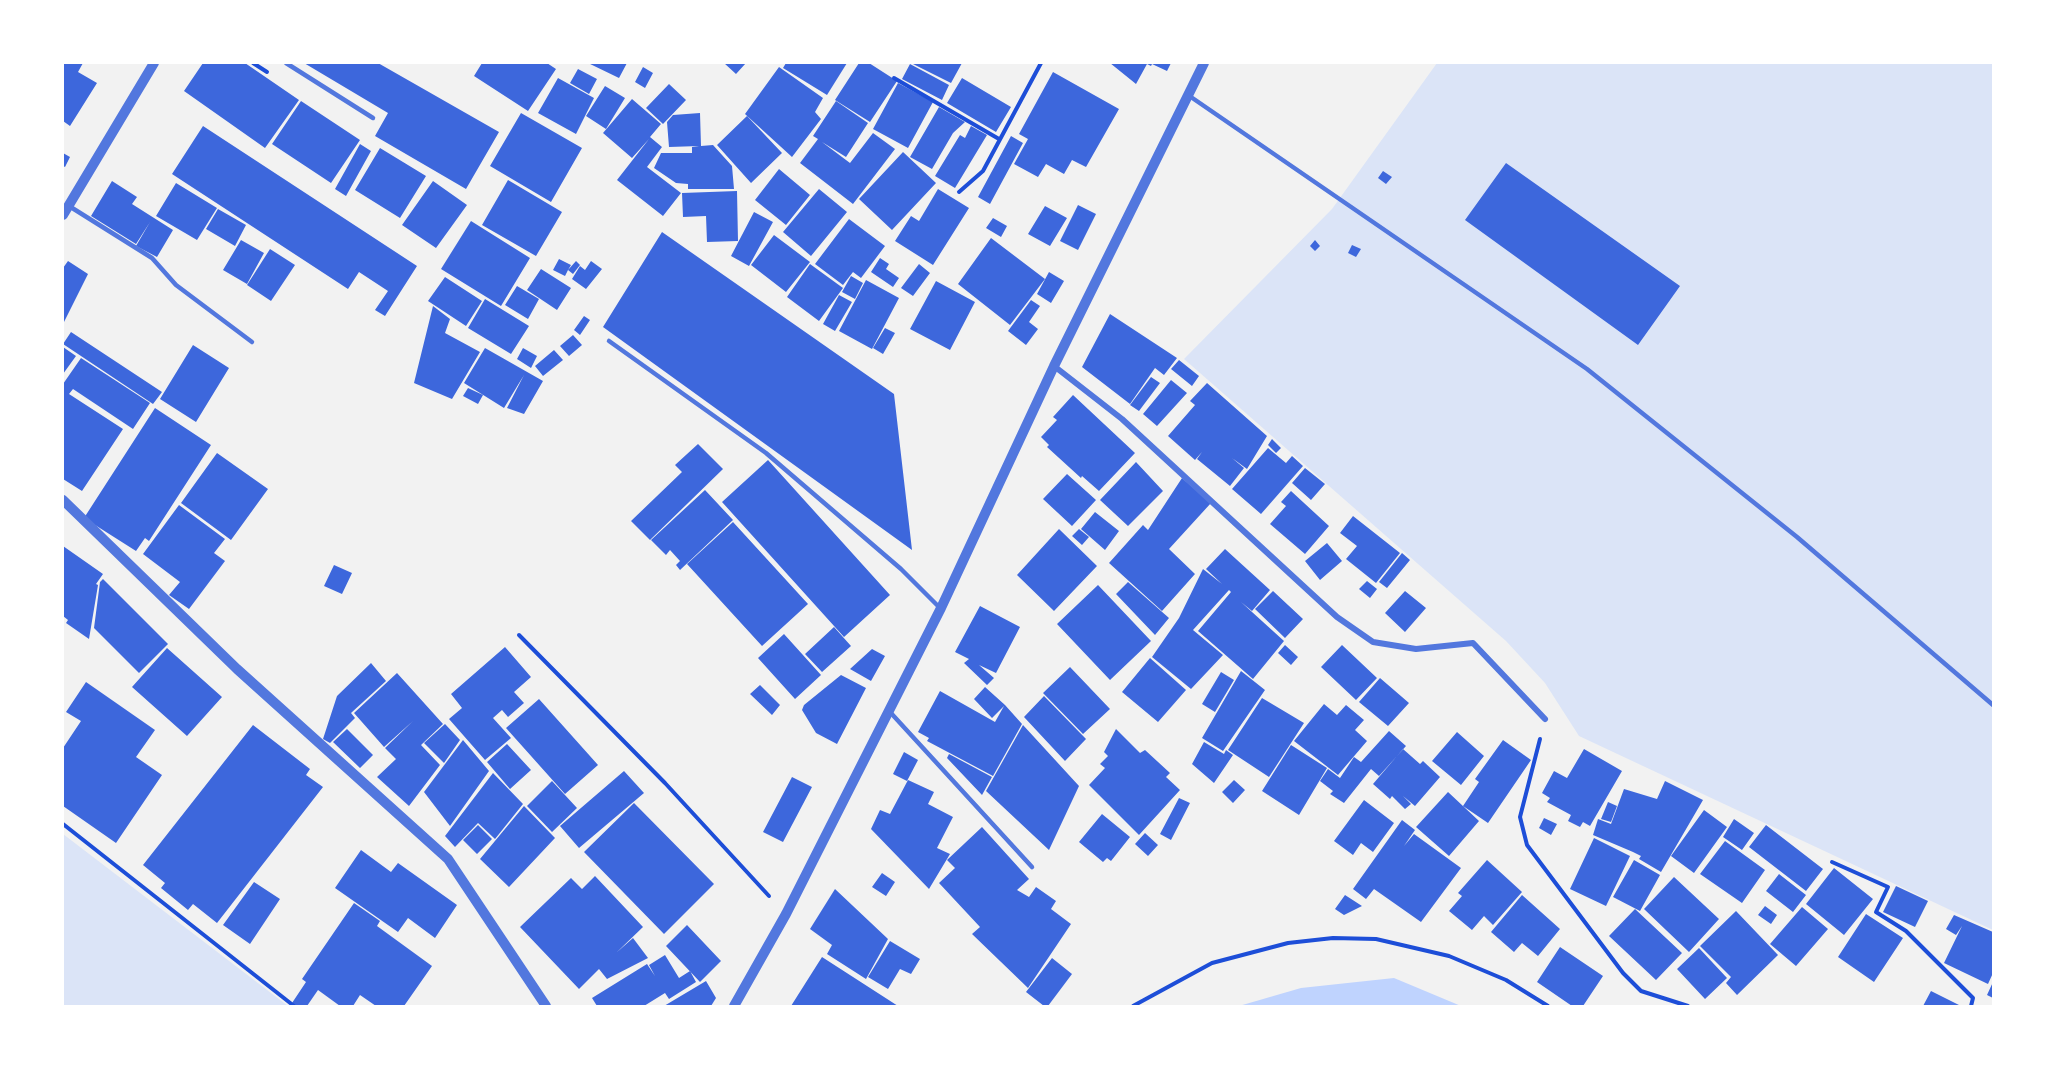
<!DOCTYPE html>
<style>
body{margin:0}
#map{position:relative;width:2056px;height:1069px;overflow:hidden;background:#f2f2f2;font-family:"Space Grotesk",sans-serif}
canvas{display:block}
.frame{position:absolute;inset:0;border:64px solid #fff;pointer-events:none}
</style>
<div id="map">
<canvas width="2056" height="1069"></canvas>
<div class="frame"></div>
</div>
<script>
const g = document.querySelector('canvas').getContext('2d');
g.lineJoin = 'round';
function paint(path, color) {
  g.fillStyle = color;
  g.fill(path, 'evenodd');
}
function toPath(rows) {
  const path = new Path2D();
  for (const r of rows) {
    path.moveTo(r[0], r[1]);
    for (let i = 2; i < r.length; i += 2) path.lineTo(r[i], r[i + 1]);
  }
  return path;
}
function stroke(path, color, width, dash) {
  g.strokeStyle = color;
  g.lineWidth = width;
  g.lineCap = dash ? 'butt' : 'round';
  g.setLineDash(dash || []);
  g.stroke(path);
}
paint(toPath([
 [1437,63,1993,63,1993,930,1579,736,1545,683,1506,641,1184,359,1332,209],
 [63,834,288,1006,63,1006]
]), '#dbe4f7');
paint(toPath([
 [1394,978,1461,1006,1239,1006,1301,988]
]), '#bfd3fe');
paint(toPath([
 [63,63,83,63,78,72,97,83,70,126,63,121],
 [203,63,245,63,299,100,265,148,184,91],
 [304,63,378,63,499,132,466,189,375,136,388,113],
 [482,63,547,63,556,69,528,111,474,76],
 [588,63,627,63,619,78],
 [724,63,746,63,736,74],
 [786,63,847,63,827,95,783,68],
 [859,63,869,63,897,81,870,122,835,100],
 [911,63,962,63,951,83],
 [1110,63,1171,63,1167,71,1152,64,1151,66,1147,64,1136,84],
 [910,64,949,85,942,100,902,79],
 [643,67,653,73,645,88,635,82],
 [779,67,823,98,815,112,821,119,792,157,745,114],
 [578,69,597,79,589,94,570,83],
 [1053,72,1119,109,1086,167,1072,160,1064,174,1046,164,1038,177,1014,164,1028,139,1019,134],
 [558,78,594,98,576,134,538,113],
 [962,78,1011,107,996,132,947,103],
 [898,83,933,102,908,148,873,129],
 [669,84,686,100,663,124,646,108],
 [605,86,625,98,606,129,586,116],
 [632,99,661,124,650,137,662,147,647,167,681,193,663,216,617,180,649,139,632,158,603,133],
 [301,101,360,140,331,183,272,144],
 [836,101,868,123,846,157,822,142,850,163,873,133,895,149,853,204,800,163,818,139,813,136],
 [939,107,965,122,953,133,932,169,910,157],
 [521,113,582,148,551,202,490,166],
 [700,113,701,146,713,145,732,166,734,189,688,189,688,184,676,183,654,168,661,153,692,153,692,147,699,146,669,147,667,122,673,115],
 [747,116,782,153,751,183,717,145],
 [203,126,417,266,385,316,375,310,388,291,359,272,348,289,172,174],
 [971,126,987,135,955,188,935,176,960,135,965,138],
 [1011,136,1023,143,990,204,978,197],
 [360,144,371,151,346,196,335,189],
 [380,148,426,176,400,218,355,190],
 [903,152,936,183,892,230,859,199],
 [63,153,70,157,65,167,63,166],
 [1506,163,1680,286,1638,345,1465,220],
 [779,169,810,195,786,225,755,200],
 [1383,171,1392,177,1386,184,1378,178],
 [508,180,562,212,536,256,482,225],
 [112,181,137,197,132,204,173,230,157,257,136,246,150,222,136,244,91,216],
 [433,181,467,205,436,248,402,225],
 [176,183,217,208,197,240,156,216],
 [819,189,847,212,811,256,783,232],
 [938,189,969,208,933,265,895,241,911,216,919,221],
 [737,191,738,241,707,242,706,216,683,217,682,193],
 [1078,205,1096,214,1078,250,1060,241],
 [1045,206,1067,218,1050,246,1028,234],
 [218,209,246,225,235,246,206,229],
 [754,212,773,222,749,266,731,256],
 [993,218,1007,226,1001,237,986,228],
 [849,219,885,246,861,278,853,272,843,285,815,264],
 [471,221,530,258,501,306,441,269],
 [662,232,894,394,912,550,603,327],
 [774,235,810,262,786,292,751,265],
 [991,238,1045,279,1010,325,958,284],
 [241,240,264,253,247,284,223,270],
 [1315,240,1320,246,1315,251,1310,246],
 [1352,245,1361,249,1356,257,1348,253],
 [270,249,295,265,271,301,247,285],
 [880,258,889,264,886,269,899,278,893,287,871,272],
 [559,259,571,265,568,270,576,261,580,265,573,274,568,270,565,276,553,270],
 [68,261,88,274,63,324,63,268],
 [591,261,602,269,586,289,572,279,580,266,585,270],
 [810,264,843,288,819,321,787,297],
 [919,264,930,273,913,296,901,288],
 [541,269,571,288,557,310,527,290],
 [1049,272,1064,281,1051,303,1037,294],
 [851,276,863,283,855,299,842,292],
 [445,277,482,301,466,326,428,301],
 [866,280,899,298,872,349,839,331],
 [936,281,975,302,950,350,910,329],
 [517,286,539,299,528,319,505,305],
 [839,295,852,302,835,331,823,324],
 [485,299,529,326,511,354,468,328],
 [1031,300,1040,306,1029,322,1038,329,1026,345,1008,331],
 [433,306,450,319,445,333,480,352,452,399,414,383],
 [1110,314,1177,358,1164,375,1155,368,1130,404,1082,367],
 [584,316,590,320,580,335,574,330],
 [885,328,895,333,883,354,873,348],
 [71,332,162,392,153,404,63,344],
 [573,335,582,345,569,356,560,346],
 [193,345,229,368,196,422,160,399],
 [63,347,76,356,63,374],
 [485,348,543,381,524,414,507,408,524,375,504,408,464,383],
 [523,348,537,356,531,368,517,359],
 [554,350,563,360,543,376,535,366],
 [81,358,150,403,133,429,73,389,69,394,123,429,82,491,63,479,63,384],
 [1179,360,1199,376,1192,386,1171,369],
 [1151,377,1160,383,1139,411,1130,405],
 [1171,380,1187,393,1157,426,1143,414],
 [1207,383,1267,436,1247,469,1232,458,1244,468,1230,486,1197,459,1202,452,1195,460,1168,436,1195,405,1190,401],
 [468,388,483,395,478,404,463,396],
 [1073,395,1135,453,1099,491,1082,476,1081,478,1047,447,1049,445,1041,437,1057,420,1053,417],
 [155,408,211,445,149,541,145,538,136,551,84,518],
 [1272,439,1281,448,1276,453,1268,445],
 [698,444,723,469,650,540,631,521,682,472,675,465],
 [1268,448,1286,463,1292,456,1303,466,1261,514,1232,489],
 [217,453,268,489,231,540,181,503],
 [768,460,890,595,844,637,722,502],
 [1136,462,1163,491,1128,526,1100,500],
 [1305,468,1325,484,1311,500,1292,483],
 [1067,474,1096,500,1072,526,1043,499],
 [1182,478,1211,503,1169,549,1195,574,1162,611,1109,563,1143,525,1148,530],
 [705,490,733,520,680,570,676,565,680,561,670,550,666,555,651,540],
 [1291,491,1329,526,1305,554,1270,524,1286,506,1281,502],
 [179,505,225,539,214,553,225,561,189,609,169,595,180,582,143,554],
 [1095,512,1119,531,1105,550,1081,529],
 [1353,516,1400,553,1376,583,1346,559,1357,546,1340,533],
 [733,522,808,604,762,646,687,564],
 [1059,529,1097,566,1054,611,1017,575],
 [1079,529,1089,537,1082,545,1072,536],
 [1327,543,1342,561,1320,580,1305,561],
 [63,546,103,574,96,584,98,585,89,639,66,623,68,620,63,616],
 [1225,549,1270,590,1252,611,1241,602,1284,641,1253,679,1198,631,1231,592,1229,590,1193,630,1223,655,1191,689,1152,657,1179,618,1203,569,1222,584,1206,569],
 [1402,553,1410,560,1387,588,1379,582],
 [334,565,352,573,342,594,324,586],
 [103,579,168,644,139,673,94,628,100,582],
 [1367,581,1377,589,1370,598,1359,589],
 [1128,582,1169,618,1155,635,1116,594],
 [1098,585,1151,641,1110,680,1057,624],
 [1273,591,1303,619,1285,638,1255,609],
 [1405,591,1426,608,1405,632,1385,613],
 [980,606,1020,627,996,673,979,665,994,678,987,685,964,663,969,659,955,652],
 [834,627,851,646,822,672,805,654],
 [784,634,821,675,795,699,758,658],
 [1285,645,1298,657,1291,665,1278,653],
 [1342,645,1377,678,1356,700,1321,667],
 [505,647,531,677,514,692,524,703,508,717,502,710,493,718,511,738,485,760,449,719,462,708,451,694],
 [167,648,222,697,187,736,132,687],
 [872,649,885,656,871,681,850,669],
 [1150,658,1186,690,1158,722,1122,692],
 [371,663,386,681,351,713,355,718,330,743,323,739,337,696],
 [1070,667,1110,709,1083,734,1043,693],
 [1241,671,1265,690,1223,751,1202,738],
 [1221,672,1234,680,1215,712,1202,704],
 [397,673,443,724,421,745,440,765,409,806,377,777,396,759,385,748,413,721,384,747,354,713],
 [841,675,866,688,837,744,816,733,802,710,804,705],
 [1380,678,1409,703,1388,726,1359,702],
 [86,682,155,730,136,757,162,775,116,843,63,806,63,748,81,721,66,712],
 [760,685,780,705,772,715,750,694],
 [985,687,1005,705,1022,724,993,776,927,741,929,738,918,732,940,691,995,722,1004,706,992,718,974,699],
 [1044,696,1086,739,1065,761,1024,717],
 [1262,698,1304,723,1269,777,1228,750],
 [539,699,598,765,565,794,506,728],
 [1324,704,1337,715,1346,705,1364,720,1355,730,1367,741,1338,775,1294,741],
 [445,724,460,740,444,763,424,743],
 [253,725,310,769,306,775,323,787,217,923,193,904,188,910,161,888,165,883,143,865],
 [1023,725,1079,786,1049,850,986,791],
 [347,729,373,755,360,768,333,742],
 [1116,729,1140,753,1145,750,1170,773,1166,777,1180,790,1139,835,1089,785,1105,768,1100,764,1108,756,1104,752],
 [1389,731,1406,746,1379,776,1371,769,1344,803,1330,794,1333,791,1320,781,1328,769,1340,778,1354,757,1361,762],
 [1457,732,1484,756,1461,785,1432,761],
 [463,740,489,771,450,826,424,792],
 [1503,740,1531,760,1488,823,1463,806,1479,782,1475,779],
 [1204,742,1224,754,1226,750,1233,755,1214,783,1192,764],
 [507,744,531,770,510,789,487,762],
 [1291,745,1327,768,1299,815,1262,791],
 [1403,749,1420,764,1423,761,1440,777,1415,806,1403,796,1411,804,1405,809,1392,796,1390,799,1373,784],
 [1584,749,1622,771,1590,826,1583,822,1580,827,1568,821,1571,815,1547,802,1550,798,1542,793,1554,771,1567,778],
 [904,752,918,760,907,781,893,774],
 [949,754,992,777,982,795,947,758],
 [624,771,644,793,579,848,560,826],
 [493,773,523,804,495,839,478,823,455,847,445,836],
 [792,777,812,787,783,842,763,832],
 [908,780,934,792,928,804,953,817,937,848,950,854,929,889,871,829,880,810,890,814],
 [1234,780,1245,790,1233,803,1222,792],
 [552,781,577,808,552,832,527,806],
 [1665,781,1703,800,1661,872,1639,859,1641,856,1633,852,1593,835,1598,819,1611,824,1624,789,1657,799],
 [1448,792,1479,821,1449,856,1416,827],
 [1179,798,1190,803,1171,840,1160,834],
 [1364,800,1394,823,1373,852,1361,843,1353,855,1334,841],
 [1608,802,1617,806,1611,822,1601,819],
 [634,803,714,884,664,934,584,852],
 [524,806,555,838,509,887,480,859],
 [1704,810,1727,827,1694,873,1671,856],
 [1102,814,1130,837,1111,861,1107,858,1103,862,1079,842],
 [1544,818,1557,824,1551,835,1539,828],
 [1734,819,1754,833,1742,850,1723,837],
 [1402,820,1415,830,1404,846,1414,834,1461,868,1421,922,1374,889,1366,899,1353,889],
 [478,825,492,839,477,854,463,840],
 [1766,825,1823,869,1806,891,1749,847],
 [982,827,1029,879,1017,890,1029,897,1036,887,1056,901,1051,909,1071,924,1028,988,972,934,980,927,939,883,955,868,947,860],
 [1145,833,1158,845,1148,856,1135,844],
 [1594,838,1630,856,1606,906,1570,889],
 [1725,841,1765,870,1742,903,1700,874],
 [361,850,391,872,398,863,457,905,435,938,408,918,398,932,335,888],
 [1487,860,1522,892,1493,925,1484,916,1472,930,1449,911,1462,896,1458,893],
 [1634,860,1660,875,1640,911,1613,897],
 [1834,868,1873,899,1844,935,1806,904],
 [882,873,895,882,886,896,872,887],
 [1779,874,1806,895,1793,912,1766,891],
 [595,876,643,927,616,953,633,938,648,958,607,979,599,969,579,989,520,927,571,878,582,889],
 [1674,877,1719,919,1689,952,1644,909],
 [254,882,280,899,250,944,223,925],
 [1896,886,1928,901,1915,927,1883,912],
 [835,889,888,939,866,979,827,954,832,945,810,929],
 [1345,895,1362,906,1344,915,1335,909],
 [1522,895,1560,929,1538,956,1522,943,1514,952,1491,932],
 [354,903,380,921,377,926,432,966,404,1006,376,1006,360,995,353,1006,340,1006,318,990,307,1006,296,1006,292,1003,306,982,302,979],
 [1765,906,1777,915,1771,924,1758,915],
 [1802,907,1828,929,1796,966,1770,944],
 [1635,909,1682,953,1656,980,1609,936],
 [1736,911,1778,955,1737,995,1726,983,1731,977,1700,946],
 [1866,914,1903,938,1874,982,1838,957],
 [1954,915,1993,932,1993,973,1988,984,1944,963,1962,926,1956,935,1946,929],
 [687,925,721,961,700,982,666,946],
 [890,941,920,959,911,974,900,969,888,989,868,977],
 [1560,947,1603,976,1583,1006,1572,1006,1537,982],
 [1699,948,1727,978,1705,999,1677,969],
 [665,955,679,978,690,971,696,982,669,999,665,993,644,1006,597,1006,592,998,647,964,655,976,649,965],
 [822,957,898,1006,791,1006],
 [1052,958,1072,974,1048,1006,1044,1006,1026,992],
 [706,981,716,998,711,1006,664,1006],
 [1993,982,1993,998,1987,995],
 [1931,991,1961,1006,1923,1006]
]), '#3d67dc');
stroke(toPath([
 [253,63,267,72],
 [894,78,999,139],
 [959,192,983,171,1041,63],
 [519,635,665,783,769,896],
 [1540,739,1520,817,1527,845,1623,973,1641,991,1688,1006],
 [63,824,294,1006],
 [1832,862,1888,887,1876,912,1906,931,1973,998,1971,1006],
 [1133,1006,1212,963,1288,943,1333,938,1376,939,1449,956,1506,980,1548,1006]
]), '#1d4ed8', 4);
stroke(toPath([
 [286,63,373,118],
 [1188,95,1587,369,1797,537,1993,705],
 [69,206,152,258,176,285,252,342],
 [609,341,766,453,901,569,940,608],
 [890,712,1032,867]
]), '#5277de', 4.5);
stroke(toPath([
 [1054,366,1122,419,1337,617,1373,642,1416,649,1473,643,1545,719]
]), '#5277de', 6);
stroke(toPath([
 [63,215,154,63],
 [63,500,237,669,448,859,546,1006],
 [734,1006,786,914,941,608,1054,366,1204,63]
]), '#5277de', 10);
</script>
